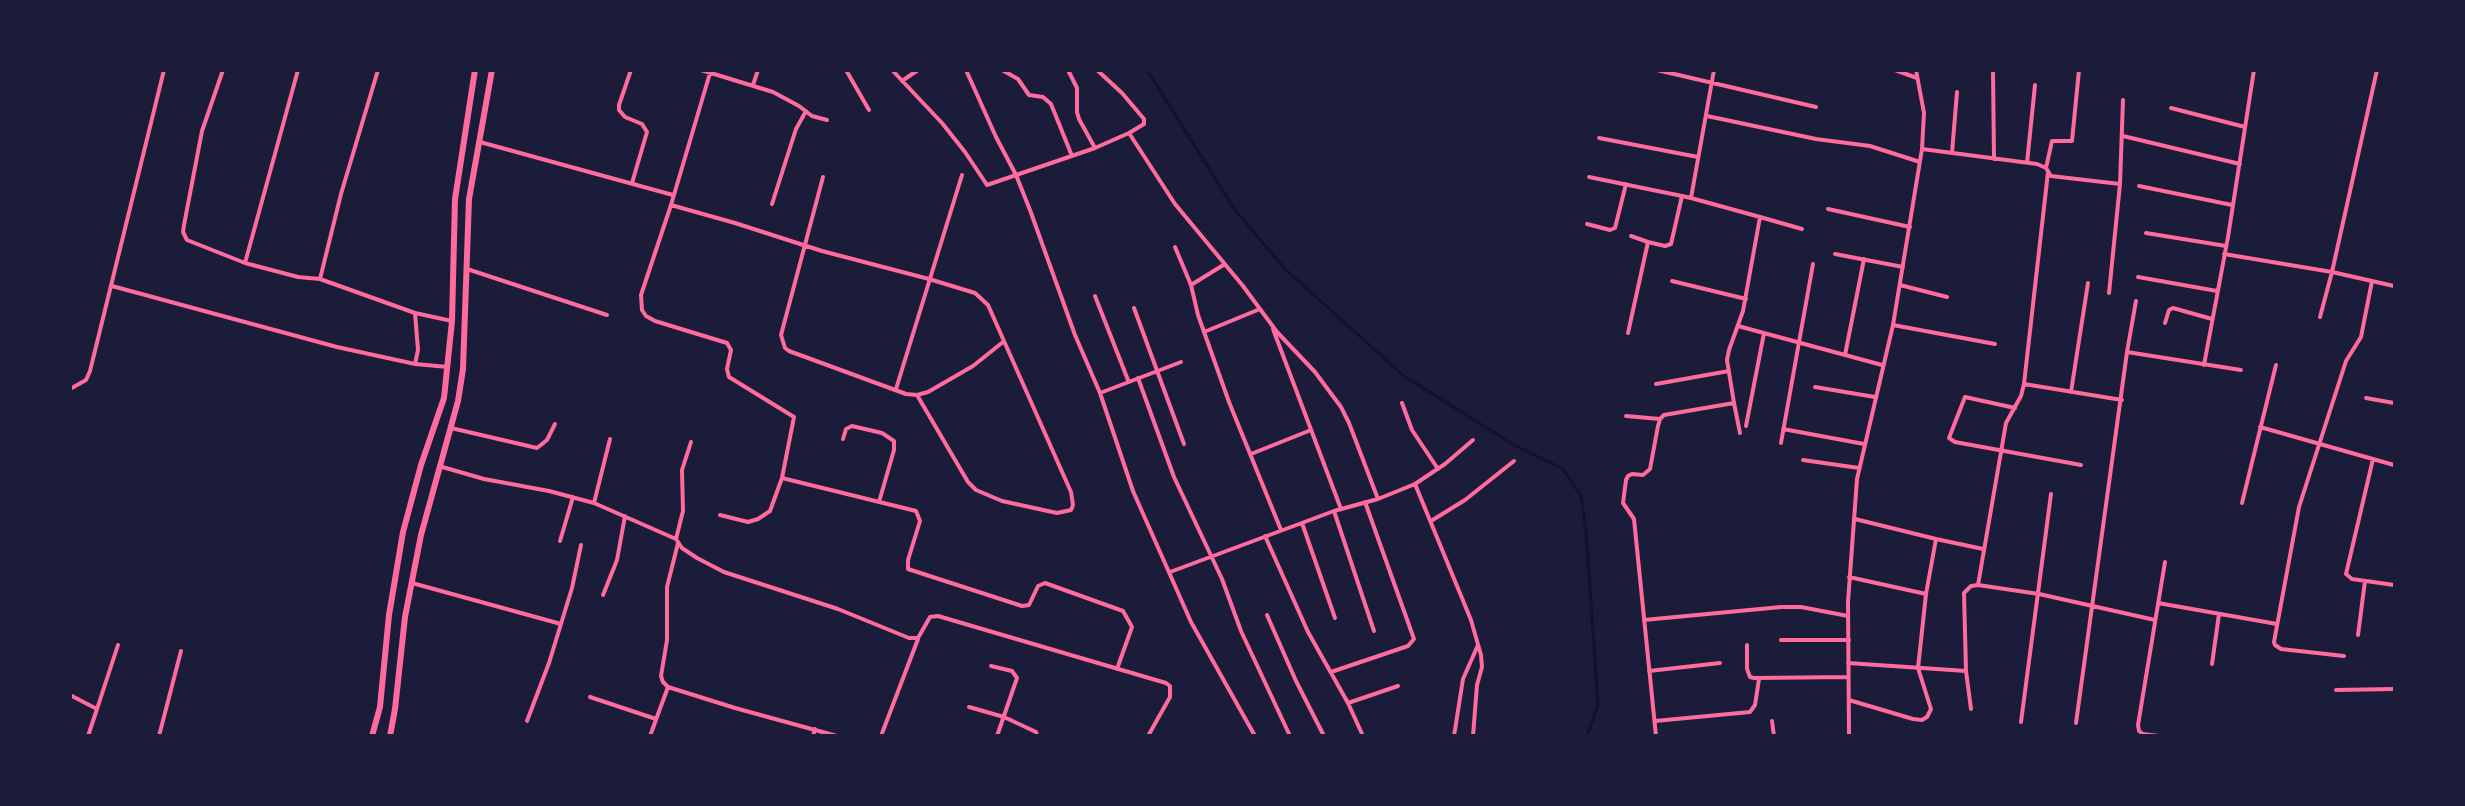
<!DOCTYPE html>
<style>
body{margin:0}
#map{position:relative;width:2465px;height:806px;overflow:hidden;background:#1b1b3a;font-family:Montserrat,sans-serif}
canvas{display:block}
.frame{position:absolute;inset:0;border:72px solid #1b1b3a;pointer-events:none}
</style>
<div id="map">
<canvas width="2465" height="806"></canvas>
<div class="frame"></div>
</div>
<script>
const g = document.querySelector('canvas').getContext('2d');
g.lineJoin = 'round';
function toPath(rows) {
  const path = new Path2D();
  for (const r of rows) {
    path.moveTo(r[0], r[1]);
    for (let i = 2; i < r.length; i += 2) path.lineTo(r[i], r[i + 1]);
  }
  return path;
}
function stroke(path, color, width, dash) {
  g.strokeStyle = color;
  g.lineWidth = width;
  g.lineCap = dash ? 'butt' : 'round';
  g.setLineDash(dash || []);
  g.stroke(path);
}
stroke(toPath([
 [1147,70,1235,210,1284,268,1404,376,1514,445,1563,469,1581,496,1586,530,1598,705,1587,736]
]), '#12122b', 3);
stroke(toPath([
 [223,70,202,131,184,225,183,232,187,240,245,263,298,277,320,279,415,313,452,321],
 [631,70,619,105,619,110,625,117,642,124,647,132,632,183],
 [701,70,773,92,799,106,812,116,827,120],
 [846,70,869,110],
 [892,70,942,123,965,152,987,185,1095,148,1129,133,1175,204,1243,286,1277,332,1315,372,1341,407,1349,423,1378,499],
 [966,70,996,137,1016,175,1030,210,1075,335,1100,393,1133,491,1191,622,1255,736],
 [1002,70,1018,79,1029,95,1043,97,1051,104,1072,156],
 [1068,70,1077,88,1077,112,1079,119,1095,148],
 [1097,70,1122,93,1144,119,1144,124,1129,133],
 [1657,70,1816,107],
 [1895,70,1917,78],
 [1993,70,1994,159],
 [710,73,671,205,641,295,642,310,646,316,655,321,727,343,731,350,727,369,729,377,794,417,782,478,916,511,920,521,908,560,908,569,1022,606,1029,605,1038,586,1045,583,1123,611,1132,627,1117,669],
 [902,81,918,70],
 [753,85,758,70],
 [2171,108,2245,127],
 [1707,116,1816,139,1870,146,1920,162],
 [2123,136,2240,164],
 [1599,138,1698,157],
 [480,142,673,195],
 [1922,149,2037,164,2046,168,2051,176,2120,184],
 [1952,153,1957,92],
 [2027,163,2035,85],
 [2046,168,2052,141,2072,141,2079,70],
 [2048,172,2024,384,2021,396,2006,423,1978,585,2039,594,2155,620],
 [823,177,781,335,785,348,789,351,906,394,917,395,928,392,973,366,1003,342],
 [1589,177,1682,196],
 [2139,186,2232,205],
 [772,204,796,129,806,111],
 [671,205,735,223,822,251,929,279,975,293,988,305,1071,492,1073,505,1071,510,1057,513,1002,501,976,490,968,482,917,395],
 [1828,209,1910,227],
 [1760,217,1802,229],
 [1587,224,1610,230,1615,228,1626,184],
 [2146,233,2226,246],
 [1631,236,1648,242],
 [1175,247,1191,285,1198,315,1229,402,1281,530],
 [1835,254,1903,267],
 [2224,254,2332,272,2394,286],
 [245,263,298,70],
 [467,269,607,315],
 [2138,277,2217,291],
 [320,279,341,194,378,70],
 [1672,281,1746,299],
 [1191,285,1225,264],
 [1900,285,1947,297],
 [112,286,337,347,415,364,448,367],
 [2109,293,2120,184,2123,100],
 [1095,296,1128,380],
 [1134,308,1184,444],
 [2320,317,2332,272,2377,70],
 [2165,323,2169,310,2173,308,2212,319],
 [1893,325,1995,344],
 [1738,326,1882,365],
 [1273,329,1341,509],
 [1204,332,1260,309],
 [1628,333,1648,242,1665,246,1671,244,1682,196,1691,198,1714,70],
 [2127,352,2136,301],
 [1845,355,1864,259],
 [415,364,418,350,415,313],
 [2204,365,2228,237,2254,70],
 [1138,378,1174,477,1222,579,1241,631,1290,736],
 [1656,384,1729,371],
 [2024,384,2122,400],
 [1815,387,1875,397],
 [70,389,86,380,90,371,164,70],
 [896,389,962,175],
 [2071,392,2088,283],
 [1100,393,1181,362],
 [2366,398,2394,403],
 [1402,403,1412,430,1438,469],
 [1734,403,1740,433],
 [2015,408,1965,397,1949,438,1955,442,2081,465],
 [1626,416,1660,419],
 [1746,426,1764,333],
 [2260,427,2394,465],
 [451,428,537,448,547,440,555,424],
 [1783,429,1864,444],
 [843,439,846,429,852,426,882,433,894,441,894,450,879,502],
 [691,442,682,470,683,511,676,539,682,548,697,558,724,572,838,609,909,638,918,638,930,617,938,616,1166,683,1170,686,1170,697,1148,736],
 [1781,443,1813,264],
 [1251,454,1311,430],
 [2373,459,2346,574,2352,579,2394,585],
 [1803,460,1859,468],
 [439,466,484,479,549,491,594,503,676,539],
 [1415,484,1471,620,1481,655,1482,667,1477,685,1473,736],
 [594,503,610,439],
 [2242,503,2276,365],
 [1334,511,1374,631],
 [720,515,748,522,758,519,770,511,782,478],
 [1855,519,1936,539],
 [1431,521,1465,500,1514,461],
 [1302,523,1335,618],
 [1265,536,1308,632,1348,703,1363,736],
 [560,541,573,497],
 [678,543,667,587,667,640,661,676,663,682,668,687,735,708,837,736],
 [1170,572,1334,511,1378,499,1415,484,1445,464,1473,440],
 [1849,577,1926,594],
 [412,583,561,624],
 [603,595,617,560,625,516],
 [2158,603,2277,624],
 [1267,615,1296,681,1324,736],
 [1644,620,1781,607,1801,607,1848,616],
 [2358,635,2365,581],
 [1781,640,1849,640],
 [1747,645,1747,669,1750,677,1754,678,1848,677],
 [2344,656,2281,649,2275,645,2274,642,2299,507,2346,361,2361,337,2372,281],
 [1848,663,1966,671,1964,593,1971,586,1978,585],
 [2212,664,2219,614],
 [991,666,1012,671,1017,678,997,736],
 [1649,671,1720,663],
 [1966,671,1971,709],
 [1331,672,1408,646,1414,639,1365,502],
 [2336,690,2394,689],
 [70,695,97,709,88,736],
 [590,697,656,719],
 [1849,700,1913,719,1922,720,1927,717,1931,709,1918,668,1926,594,1936,539,1983,549],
 [1348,703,1398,686],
 [969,707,1004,717,1036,732,1037,736],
 [97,709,118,645],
 [527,721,549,663,572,588,581,545],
 [1655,721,1750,712,1755,705,1759,679],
 [1772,721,1774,736],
 [2021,722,2051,494],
 [2076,723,2127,352,2241,370],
 [159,736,181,651],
 [650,736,668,687],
 [813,736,815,729],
 [881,736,918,639],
 [1454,736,1463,679,1478,645],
 [1656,736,1634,519,1623,503,1626,480,1628,476,1632,474,1643,475,1650,469,1658,426,1660,419,1664,415,1734,403,1727,360,1729,350,1743,311,1760,217,1691,198],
 [1849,736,1848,602,1857,479,1893,325,1922,149,1924,113,1916,70],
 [2159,736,2143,734,2139,731,2138,725,2165,562]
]), '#ff6b9d', 4);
stroke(toPath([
 [372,736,380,707,389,615,403,532,421,465,444,398,452,321,455,199,475,70],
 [390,736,395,709,405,617,421,535,458,401,463,369,469,199,492,70]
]), '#ff6b9d', 6);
</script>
